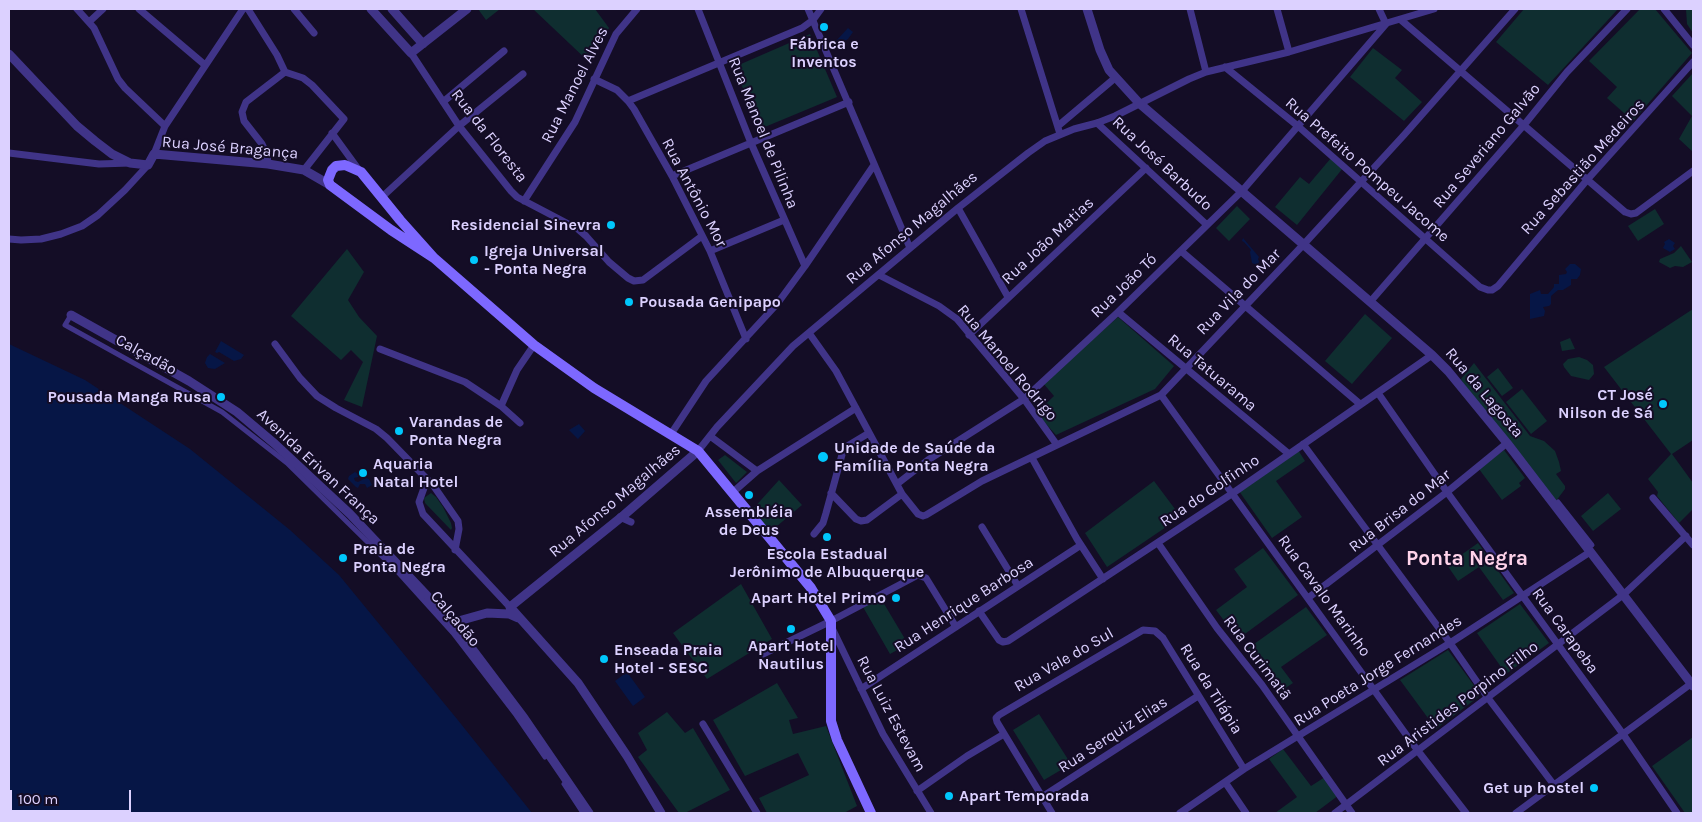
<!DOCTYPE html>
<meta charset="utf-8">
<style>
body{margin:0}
#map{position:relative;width:1702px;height:822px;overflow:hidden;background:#140d26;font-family:Karla,sans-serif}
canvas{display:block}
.frame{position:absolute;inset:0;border:10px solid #dcd1ff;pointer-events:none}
.scale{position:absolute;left:10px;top:790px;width:121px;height:22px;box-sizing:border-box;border:2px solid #dcd1ff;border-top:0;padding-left:6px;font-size:15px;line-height:18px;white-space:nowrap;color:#dcd1ff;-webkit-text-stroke:4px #140d26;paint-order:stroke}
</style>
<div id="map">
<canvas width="1702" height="822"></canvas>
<div class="frame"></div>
<div class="scale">100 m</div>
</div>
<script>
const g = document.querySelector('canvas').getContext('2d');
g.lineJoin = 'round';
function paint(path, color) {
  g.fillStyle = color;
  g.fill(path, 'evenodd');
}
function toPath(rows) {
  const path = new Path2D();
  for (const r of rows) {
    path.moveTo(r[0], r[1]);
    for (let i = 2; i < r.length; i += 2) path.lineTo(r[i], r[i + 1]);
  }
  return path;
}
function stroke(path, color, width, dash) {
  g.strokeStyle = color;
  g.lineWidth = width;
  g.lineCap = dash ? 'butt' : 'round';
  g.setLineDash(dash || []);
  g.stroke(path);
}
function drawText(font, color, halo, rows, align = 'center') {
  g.font = font + ' Karla,sans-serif';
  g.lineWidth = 4;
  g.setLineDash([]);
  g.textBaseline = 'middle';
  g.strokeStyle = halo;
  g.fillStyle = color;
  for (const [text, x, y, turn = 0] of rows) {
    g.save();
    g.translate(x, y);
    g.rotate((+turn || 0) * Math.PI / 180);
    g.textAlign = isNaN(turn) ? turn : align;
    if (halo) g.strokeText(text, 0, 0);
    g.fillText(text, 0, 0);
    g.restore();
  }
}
paint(toPath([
 [478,9,500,9,486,20],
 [533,9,595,9,609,28,589,62],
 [1524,9,1618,9,1548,85,1496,42],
 [1640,9,1655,9,1692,53,1633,121,1607,98,1617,87,1589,61],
 [1686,9,1693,9,1693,33,1687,24],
 [810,34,837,97,760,129,734,67],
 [1373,48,1402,70,1395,78,1422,102,1404,121,1350,77],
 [1693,73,1693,152,1679,139,1692,116,1672,96],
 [1331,158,1343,168,1297,225,1275,207,1300,177,1309,184],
 [1237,206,1250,219,1229,241,1216,228],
 [1655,209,1664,224,1638,241,1628,226],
 [1681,246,1692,262,1683,267,1675,266,1670,268,1659,262,1660,259,1674,253],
 [347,249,364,272,348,300,359,317,377,336,362,407,344,400,363,362,351,350,341,360,291,316],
 [1693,309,1693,440,1672,454,1693,483,1693,509,1679,523,1657,496,1658,492,1648,479,1671,454,1604,367],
 [1365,314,1392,338,1352,384,1325,361],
 [1118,317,1174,366,1155,389,1056,435,1036,413,1054,396,1043,383],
 [1570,338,1575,349,1562,351,1560,342],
 [1579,357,1587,360,1593,365,1594,374,1589,380,1571,376,1564,367,1563,364,1568,359],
 [1474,363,1530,436,1544,441,1555,451,1559,462,1561,471,1556,474,1565,486,1565,489,1556,501,1463,383,1461,379],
 [1498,368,1513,388,1502,396,1487,377],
 [1522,389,1547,421,1531,434,1506,402],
 [1298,450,1305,461,1276,481,1302,517,1272,538,1239,491],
 [1504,450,1525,478,1519,483,1521,486,1502,500,1479,469],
 [725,455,747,472,736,483,718,460],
 [779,480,802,505,770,532,752,510],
 [1154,481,1181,517,1107,567,1085,533],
 [431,493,436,497,443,507,451,523,452,528,451,530,425,503,424,498],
 [1608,493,1621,509,1593,531,1581,516],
 [1478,543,1514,593,1503,600,1479,567,1458,581,1447,565],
 [1263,548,1298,595,1238,639,1216,610,1247,587,1234,569],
 [741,584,772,639,707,679,673,633],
 [880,597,908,644,890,654,863,607],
 [1520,604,1549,643,1506,674,1477,633],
 [1306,607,1327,635,1281,667,1293,683,1281,691,1247,649],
 [1448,650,1481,695,1436,729,1400,680],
 [777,683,798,718,789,720,793,734,826,726,857,806,844,813,767,813,759,798,809,775,798,753,745,776,713,720],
 [667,712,685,733,693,728,730,790,685,813,679,813,638,757,647,750,638,733],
 [1039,714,1071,764,1044,780,1013,730],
 [1693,737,1693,813,1685,813,1652,766],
 [1283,749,1311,786,1325,777,1339,795,1315,813,1275,813,1297,797,1269,759]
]), '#0f2e30');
paint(toPath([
 [848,28,853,32,848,39,840,44,836,41],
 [1243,238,1259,257,1258,259,1259,262,1257,265,1252,263,1250,252,1251,250,1244,242,1242,241],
 [1669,239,1675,243,1673,246,1675,249,1670,252,1663,248,1665,244,1664,242],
 [1570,264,1575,264,1581,269,1580,275,1577,279,1571,279,1571,285,1563,290,1558,290,1551,296,1551,304,1549,306,1543,307,1545,311,1544,316,1530,319,1530,294,1540,290,1541,294,1548,294,1554,287,1554,284,1559,284,1559,275,1566,274,1567,272,1565,269],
 [221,341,244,355,241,359,234,361,219,352,217,353,215,352],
 [9,344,85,380,190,449,290,530,339,575,457,719,532,813,9,813],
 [210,354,225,363,215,369,208,368,205,363,207,357],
 [579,424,585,431,578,439,569,430],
 [355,472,358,474,358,477,354,478,355,481,358,482,366,478,369,479,372,485,367,488,365,484,360,484,358,488,356,487,348,479,349,476],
 [627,672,645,697,633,706,615,681]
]), '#061646');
stroke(toPath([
 [71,315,65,325,222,412,287,463,397,571,453,633,516,715,545,757],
 [1558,502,1592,545],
 [564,784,583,813]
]), '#403488', 5);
stroke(toPath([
 [77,9,94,28,118,79,125,88,165,126],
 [139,9,205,65],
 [248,9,277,55,285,72,303,78,312,85,344,119,304,170],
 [294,9,314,33],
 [698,9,751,143,805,266],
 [808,9,910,248],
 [1021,9,1060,134],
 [1190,9,1206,72],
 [1277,9,1289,52],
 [1379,9,1386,24],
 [1664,9,1693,45],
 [1401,20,1625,212,1631,214,1636,213,1693,171],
 [89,22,103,9],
 [411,53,459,126,511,191,517,197,578,229,586,236,609,262,628,278,634,281,643,280,702,236],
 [1225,67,1299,127,1480,287,1488,290,1492,290,1498,286,1587,180,1693,62],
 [594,79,617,90,628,101,634,109,672,176,710,251,746,339],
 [628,101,802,28,813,20,821,9],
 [443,102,504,51],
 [1097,123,1207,225],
 [1058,126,1115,78],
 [332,133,359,170],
 [9,153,99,164,130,163],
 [154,154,165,126,243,9],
 [268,164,267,155,262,144,244,121,242,112,246,102,285,72],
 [672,176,849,102],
 [382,197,459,126,523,74],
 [524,201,575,122,616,34,637,9],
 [958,208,1008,297],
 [9,239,21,240,41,239,61,234,82,226,98,215,125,190,148,165],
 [710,251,784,220],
 [1181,251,1360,404],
 [879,275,939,306,957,319,1024,399,1057,445],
 [1370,302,1524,125,1567,72,1627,9],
 [1118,312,1289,454],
 [809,333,836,371,902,494,918,514,923,516,926,515,982,481,1161,395,1304,244,1404,135,1515,9],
 [969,335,1146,168],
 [275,344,300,378,317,396,336,408,376,429,387,438,423,475,424,488,419,502,423,514,510,607],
 [380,349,465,382,501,406,520,423],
 [1378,393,1447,492,1623,734,1677,813],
 [1161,395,1418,751,1466,813],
 [501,406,517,370,534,345],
 [671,434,706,381,777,304,805,266,874,165],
 [710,436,757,471],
 [1303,444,1450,643,1488,698,1554,785],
 [698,451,717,427,793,346,958,208,1028,153,1045,141,1074,129,1097,123,1115,116,1189,79,1206,72,1289,52,1434,9],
 [1032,458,1077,539,1103,579],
 [423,475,433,485,458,521,459,529,455,550],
 [897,484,928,460,1024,399,1118,312,1242,191,1386,24],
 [732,493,757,471,856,408],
 [831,493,856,519,861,521,867,520,902,494],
 [1653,498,1693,545],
 [620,517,631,522],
 [982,527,1018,586],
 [814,534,823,523,826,513,843,451,849,445,869,433],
 [1158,543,1217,628,1262,685,1352,813],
 [1308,598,1447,492,1507,443],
 [979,611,999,640,1003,642,1008,641,1233,493,1432,355],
 [832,628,883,734,931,813],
 [763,654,831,621,918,575,926,578,956,627],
 [861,689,1081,545],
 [703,724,757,813],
 [1225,782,1246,813],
 [917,791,967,756,1004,734],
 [1042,797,1198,696],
 [1052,813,997,722,996,718,999,715,1143,630,1155,631,1163,638,1244,769],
 [1180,813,1244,769,1450,643,1590,552],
 [1335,813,1623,595,1686,536],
 [1516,813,1692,683]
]), '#403488', 7);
stroke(toPath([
 [371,9,411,53,467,9],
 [392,9,423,44],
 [1087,9,1100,50,1109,70,1139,103,1432,355,1448,371,1507,443,1693,686],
 [9,54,77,126,95,141,112,154,130,163,148,165,154,154,268,164,304,170,330,185],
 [71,315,189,381,237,412,275,444,350,514,451,621,524,718,589,813],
 [454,626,462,620,487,613,509,614,518,618],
 [661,813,627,756,578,683,510,607,624,515,698,451]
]), '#403488', 9);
stroke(toPath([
 [434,258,400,220,361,172,345,165,336,166,332,170,328,180,330,185,391,230,434,258,534,345,594,388,698,451,811,588,831,621,831,721,837,740,871,813]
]), '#7d68ff', 10);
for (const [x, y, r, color] of [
 [824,27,5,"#00c7fc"],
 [611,225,5,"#00c7fc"],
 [474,260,5,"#00c7fc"],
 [629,302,5,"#00c7fc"],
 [221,397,5,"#00c7fc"],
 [1663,404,5,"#00c7fc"],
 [399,431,5,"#00c7fc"],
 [823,457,6,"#00c7fc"],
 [363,473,5,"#00c7fc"],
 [749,495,5,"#00c7fc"],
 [827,537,5,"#00c7fc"],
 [343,558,5,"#00c7fc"],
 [896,598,5,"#00c7fc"],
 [791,629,5,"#00c7fc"],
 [604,659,5,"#00c7fc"],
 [1594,788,5,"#00c7fc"],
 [949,796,5,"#00c7fc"]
]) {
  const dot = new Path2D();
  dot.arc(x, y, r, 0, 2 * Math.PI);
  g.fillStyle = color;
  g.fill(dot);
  stroke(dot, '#140d26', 2);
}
drawText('bold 16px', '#dcd1ff', '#140d26', [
 ["Fábrica e",824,44,"center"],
 ["Inventos",824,62,"center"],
 ["Residencial Sinevra",601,225,"right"],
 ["Igreja Universal",484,251],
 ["- Ponta Negra",484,269],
 ["Pousada Genipapo",639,302],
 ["CT José",1653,395,"right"],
 ["Nilson de Sá",1653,413,"right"],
 ["Pousada Manga Rusa",211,397,"right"],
 ["Varandas de",409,422],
 ["Ponta Negra",409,440],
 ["Unidade de Saúde da",834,448],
 ["Família Ponta Negra",834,466],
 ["Aquaria",373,464],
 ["Natal Hotel",373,482],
 ["Assembléia",749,512,"center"],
 ["de Deus",749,530,"center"],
 ["Praia de",353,549],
 ["Ponta Negra",353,567],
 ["Escola Estadual",827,554,"center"],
 ["Jerônimo de Albuquerque",827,572,"center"],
 ["Apart Hotel Primo",886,598,"right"],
 ["Apart Hotel",791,646,"center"],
 ["Nautilus",791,664,"center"],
 ["Enseada Praia",614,650],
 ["Hotel - SESC",614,668],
 ["Get up hostel",1584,788,"right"],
 ["Apart Temporada",959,796]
], 'left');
drawText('16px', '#dcd1ff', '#140d26', [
 ["Rua Manoel Alves",575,85,-63],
 ["Rua Manoel de Pilinha",763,133,68],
 ["Rua da Floresta",489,136,52],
 ["Rua Severiano Galvão",1487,146,-50],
 ["Rua José Bragança",230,148,5],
 ["Rua José Barbudo",1162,164,43],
 ["Rua Sebastião Medeiros",1583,167,-48],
 ["Rua Prefeito Pompeu Jacome",1367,170,41],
 ["Rua Antônio Mor",694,193,62],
 ["Rua Afonso Magalhães",912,228,-40],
 ["Rua João Matias",1048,241,-43],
 ["Rua João Tó",1124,286,-44],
 ["Rua Vila do Mar",1239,292,-46],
 ["Calçadão",146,355,29],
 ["Rua Manoel Rodrigo",1007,363,50],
 ["Rua Tatuarama",1212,373,40],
 ["Rua da Lagosta",1484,393,50],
 ["Avenida Erivan França",318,467,43],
 ["Rua do Golfinho",1210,491,-34],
 ["Rua Afonso Magalhães",615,501,-40],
 ["Rua Brisa do Mar",1400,511,-38],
 ["Rua Cavalo Marinho",1324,596,54],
 ["Rua Henrique Barbosa",964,605,-33],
 ["Calçadão",455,619,50],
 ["Rua Carapeba",1565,631,54],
 ["Rua Curimatã",1257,658,53],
 ["Rua Vale do Sul",1064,660,-30],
 ["Rua Poeta Jorge Fernandes",1378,671,-32],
 ["Rua da Tilápia",1211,689,58],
 ["Rua Aristides Porpino Filho",1458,704,-37],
 ["Rua Luiz Estevam",891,714,62],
 ["Rua Serquiz Elias",1113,735,-33]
]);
drawText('bold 21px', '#ffd3ea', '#140d26', [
 ["Ponta Negra",1467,559]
]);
</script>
